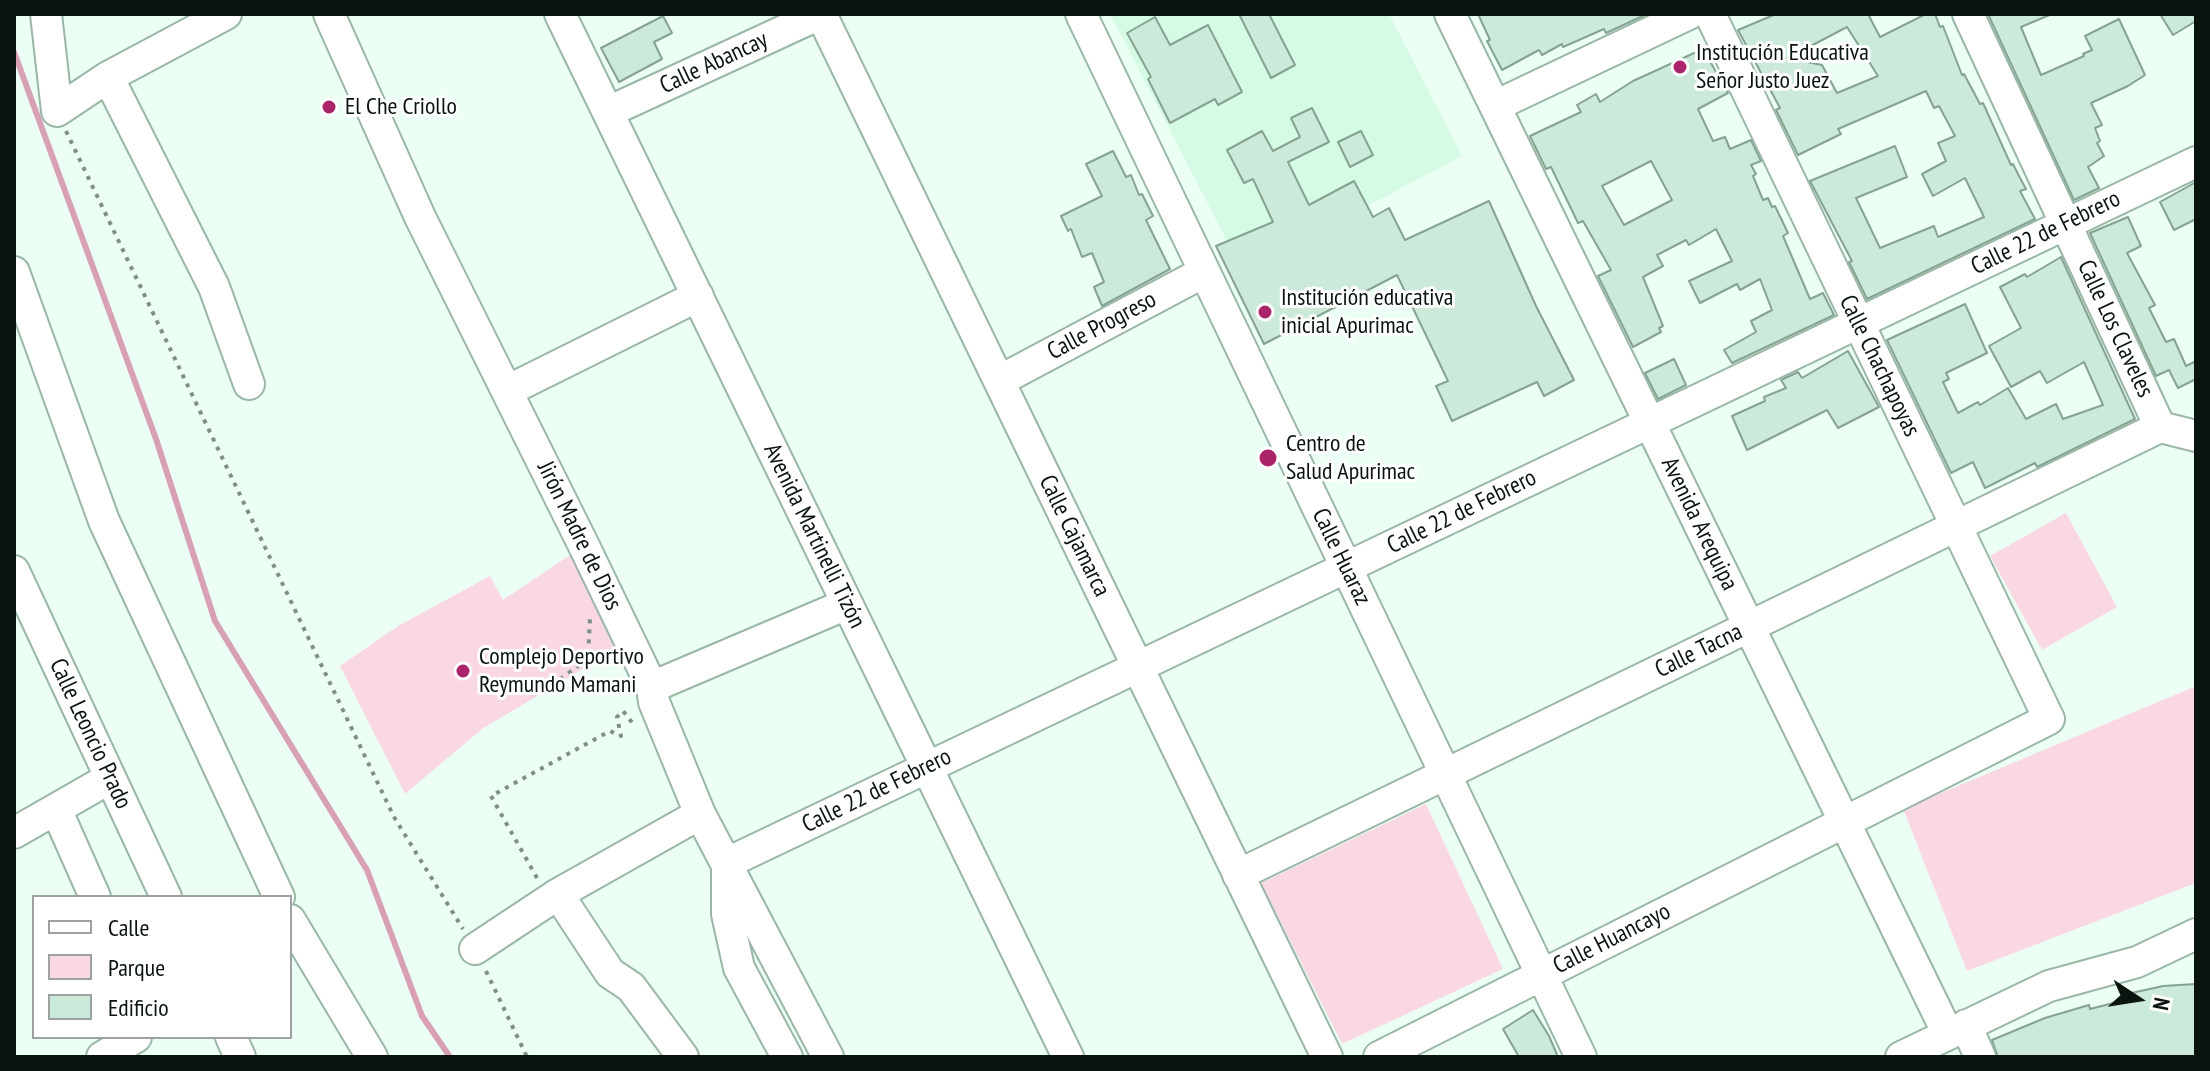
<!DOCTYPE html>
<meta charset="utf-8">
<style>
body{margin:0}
#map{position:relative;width:2210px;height:1071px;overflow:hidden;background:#ecfff4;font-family:"PT Sans Narrow",sans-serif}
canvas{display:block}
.frame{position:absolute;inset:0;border:16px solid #09140e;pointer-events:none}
.legend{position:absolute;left:32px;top:895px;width:260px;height:144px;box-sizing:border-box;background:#fff;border:2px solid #9da19f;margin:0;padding:10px 14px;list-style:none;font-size:24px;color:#09140e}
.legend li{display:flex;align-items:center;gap:16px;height:40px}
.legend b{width:40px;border:2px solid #9da19f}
.north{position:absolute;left:2098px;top:959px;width:80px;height:80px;-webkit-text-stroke:6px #fff;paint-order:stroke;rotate:102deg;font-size:22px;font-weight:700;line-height:32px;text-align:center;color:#09140e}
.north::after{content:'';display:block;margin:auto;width:28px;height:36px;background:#09140e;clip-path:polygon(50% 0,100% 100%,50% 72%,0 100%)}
</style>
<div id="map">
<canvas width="2210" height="1071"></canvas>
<div class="frame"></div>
<ul class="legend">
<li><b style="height:10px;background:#fff"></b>Calle</li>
<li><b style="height:22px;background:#f9d8e3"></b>Parque</li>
<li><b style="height:22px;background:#ccead9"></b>Edificio</li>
</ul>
<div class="north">N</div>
</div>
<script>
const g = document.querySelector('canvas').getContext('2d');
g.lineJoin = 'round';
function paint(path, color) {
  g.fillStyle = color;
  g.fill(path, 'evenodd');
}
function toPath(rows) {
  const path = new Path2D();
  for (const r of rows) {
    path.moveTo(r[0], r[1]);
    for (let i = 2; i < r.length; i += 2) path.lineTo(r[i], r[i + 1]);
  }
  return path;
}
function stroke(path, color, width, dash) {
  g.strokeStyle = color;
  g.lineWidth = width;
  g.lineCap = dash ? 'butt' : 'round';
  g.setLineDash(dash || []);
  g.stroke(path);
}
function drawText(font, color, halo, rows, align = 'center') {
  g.font = font + ' "PT Sans Narrow",sans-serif';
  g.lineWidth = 6;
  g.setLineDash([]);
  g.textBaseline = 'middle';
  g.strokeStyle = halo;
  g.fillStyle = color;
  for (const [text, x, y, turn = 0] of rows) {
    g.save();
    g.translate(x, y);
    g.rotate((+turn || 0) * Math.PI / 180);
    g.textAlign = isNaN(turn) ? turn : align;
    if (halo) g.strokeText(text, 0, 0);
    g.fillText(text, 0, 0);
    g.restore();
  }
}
paint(toPath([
 [1110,14,1389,14,1462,156,1243,272]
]), '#d5fbe5');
paint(toPath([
 [2066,513,2117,607,2042,650,1990,556],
 [570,555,618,648,482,729,405,794,340,666,398,626,490,576,503,600],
 [2196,686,2196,883,1967,971,1903,809],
 [1426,804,1503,969,1342,1044,1261,883]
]), '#f9d8e3');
stroke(toPath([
 [14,52,156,439,215,621,367,870,422,1016,450,1057]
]), '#d8a0b5', 6);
const building = toPath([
 [1239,14,1269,14,1295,65,1271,78,1239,14],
 [1478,14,1647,14,1606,33,1604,29,1563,47,1562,44,1542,55,1539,50,1502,70,1487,41,1490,40,1478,14],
 [1776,14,1873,14,1869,16,1880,37,1926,14,1935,14,1940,27,1943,26,1962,75,1964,74,1980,104,1983,103,2011,165,2013,164,2018,174,2026,189,2020,191,2035,219,1867,299,1849,262,1852,261,1810,181,1895,146,1907,177,1856,198,1880,248,1934,226,1938,237,1984,217,1965,178,1933,196,1922,174,1946,161,1938,143,1955,136,1939,106,1934,108,1926,91,1838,129,1841,134,1798,155,1776,110,1780,108,1738,30,1776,14],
 [1847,27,1878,76,1837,93,1822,65,1788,58,1847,27],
 [1988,14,2052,14,2021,27,2041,75,2084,56,2083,54,2092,50,2085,36,2119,19,2145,75,2128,86,2091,103,2102,125,2095,128,2100,141,2097,143,2104,156,2088,167,2099,188,2074,200,1988,14],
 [2160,14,2196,14,2196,21,2173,35,2160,14],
 [663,16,672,33,654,42,662,59,619,82,601,48,663,16],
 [1155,17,1170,45,1208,25,1242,92,1218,105,1215,99,1170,123,1148,79,1151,77,1127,33,1155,17],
 [1703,49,1728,93,1698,109,1713,141,1725,137,1730,149,1751,140,1761,161,1751,165,1756,174,1753,176,1763,200,1768,198,1772,207,1775,206,1788,233,1783,236,1810,299,1823,293,1834,315,1732,363,1724,350,1756,332,1751,321,1772,310,1760,279,1740,290,1737,284,1700,303,1689,281,1732,261,1716,229,1689,245,1686,240,1657,255,1663,266,1643,277,1663,326,1659,328,1661,332,1633,347,1598,276,1611,270,1583,221,1578,223,1551,167,1546,169,1530,136,1581,112,1577,105,1596,94,1600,102,1633,81,1703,49],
 [1651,161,1672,200,1624,225,1602,186,1651,161],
 [1312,108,1329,142,1288,162,1309,205,1354,181,1373,217,1389,208,1405,240,1489,201,1536,306,1574,380,1544,396,1537,382,1452,421,1436,386,1448,381,1397,275,1264,344,1216,246,1273,222,1253,179,1244,183,1227,150,1262,131,1273,151,1300,137,1291,118,1312,108],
 [1361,131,1373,155,1350,167,1338,142,1361,131],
 [1113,151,1126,177,1131,175,1139,195,1142,194,1153,216,1146,220,1170,269,1102,306,1094,287,1104,282,1092,253,1082,257,1071,229,1068,231,1061,216,1102,196,1086,164,1113,151],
 [2196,182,2196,219,2174,230,2160,202,2196,182],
 [2128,217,2141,246,2127,253,2155,305,2149,308,2166,342,2174,339,2186,366,2196,361,2196,379,2178,388,2169,370,2156,376,2090,233,2128,217],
 [2061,257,2135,419,2037,467,2035,463,1985,488,1973,462,1951,473,1887,340,1965,304,1987,353,1946,373,1949,379,1943,382,1958,413,1978,402,1980,405,2008,388,2026,419,2056,404,2063,419,2103,405,2084,362,2047,383,2040,371,2011,387,1989,346,2021,328,2000,287,2025,274,2027,277,2061,257],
 [1848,351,1879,407,1838,428,1827,410,1747,450,1732,416,1765,401,1764,397,1786,388,1781,380,1798,372,1802,378,1848,351],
 [1674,359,1686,385,1658,399,1645,373,1674,359],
 [2196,984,2196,1057,1998,1057,1992,1040,2045,1018,2089,1005,2090,1009,2129,999,2127,994,2163,986,2196,984],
 [1533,1010,1549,1036,1558,1057,1519,1057,1503,1029,1533,1010]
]);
paint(building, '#ccead9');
stroke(building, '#85a292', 2);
const minor = toPath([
 [46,14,57,111,108,77,226,14],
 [329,14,420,217,584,546,652,687,654,702,700,814,828,1057],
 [560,14,1068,1057],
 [821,14,1327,1057],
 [1081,14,1581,1057],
 [1450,14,1948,1034],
 [1968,14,2160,427],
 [108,77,214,287,249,384],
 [1495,106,1689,14],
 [608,112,820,14],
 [14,272,104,521,279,897],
 [999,381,1204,272],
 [507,391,698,296],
 [2160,427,2196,436],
 [14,571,166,897],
 [652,687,847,604],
 [56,809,95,897],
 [14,833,110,778],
 [1238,875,2160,427],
 [558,894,610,973,631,987,683,1057],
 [290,920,372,1057],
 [475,949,558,894,700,814],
 [1966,1025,1980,1057],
 [231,1037,240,1057],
 [102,1057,136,1037],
 [787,1057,739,968,727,914,727,863,2196,162],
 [1379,1057,2049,719,1710,14],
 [1901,1057,2049,986,2137,962,2196,934]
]);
stroke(minor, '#9ab7a6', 34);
stroke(toPath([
 [66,131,394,817,463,929],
 [552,685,588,659,590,618],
 [537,878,491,796,610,731,621,736,617,717,623,711,634,725],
 [486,971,527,1057]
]), '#7f8f86', 4, [4, 6]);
stroke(minor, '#fff', 30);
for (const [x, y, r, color] of [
 [1680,67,8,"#ab2469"],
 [329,107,8,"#ab2469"],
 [1265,312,8,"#ab2469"],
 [1268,458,10,"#ab2469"],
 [463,671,8,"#ab2469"]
]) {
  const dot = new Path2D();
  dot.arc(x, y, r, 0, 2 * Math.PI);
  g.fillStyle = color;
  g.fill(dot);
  stroke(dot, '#fff', 3);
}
drawText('24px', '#09140e', '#fff', [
 ["Institución Educativa",1696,53],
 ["Señor Justo Juez",1696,81],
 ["El Che Criollo",345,107],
 ["Institución educativa",1281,298],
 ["inicial Apurimac",1281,326],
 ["Centro de",1286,444],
 ["Salud Apurimac",1286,472],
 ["Complejo Deportivo",479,657],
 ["Reymundo Mamani",479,685]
], 'left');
drawText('24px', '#09140e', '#fff', [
 ["Calle Abancay",714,63,-25],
 ["Calle 22 de Febrero",2046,233,-26],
 ["Calle Progreso",1102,326,-28],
 ["Calle Los Claveles",2115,329,65],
 ["Calle Chachapoyas",1879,366,64],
 ["Calle 22 de Febrero",1462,512,-26],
 ["Avenida Arequipa",1699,524,64],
 ["Jirón Madre de Dios",579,536,64],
 ["Avenida Martinelli Tizón",814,536,64],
 ["Calle Cajamarca",1074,536,64],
 ["Calle Huaraz",1341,557,64],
 ["Calle Tacna",1699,651,-26],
 ["Calle Leoncio Prado",90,734,65],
 ["Calle 22 de Febrero",877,791,-26],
 ["Calle Huancayo",1612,939,-27]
]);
</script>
